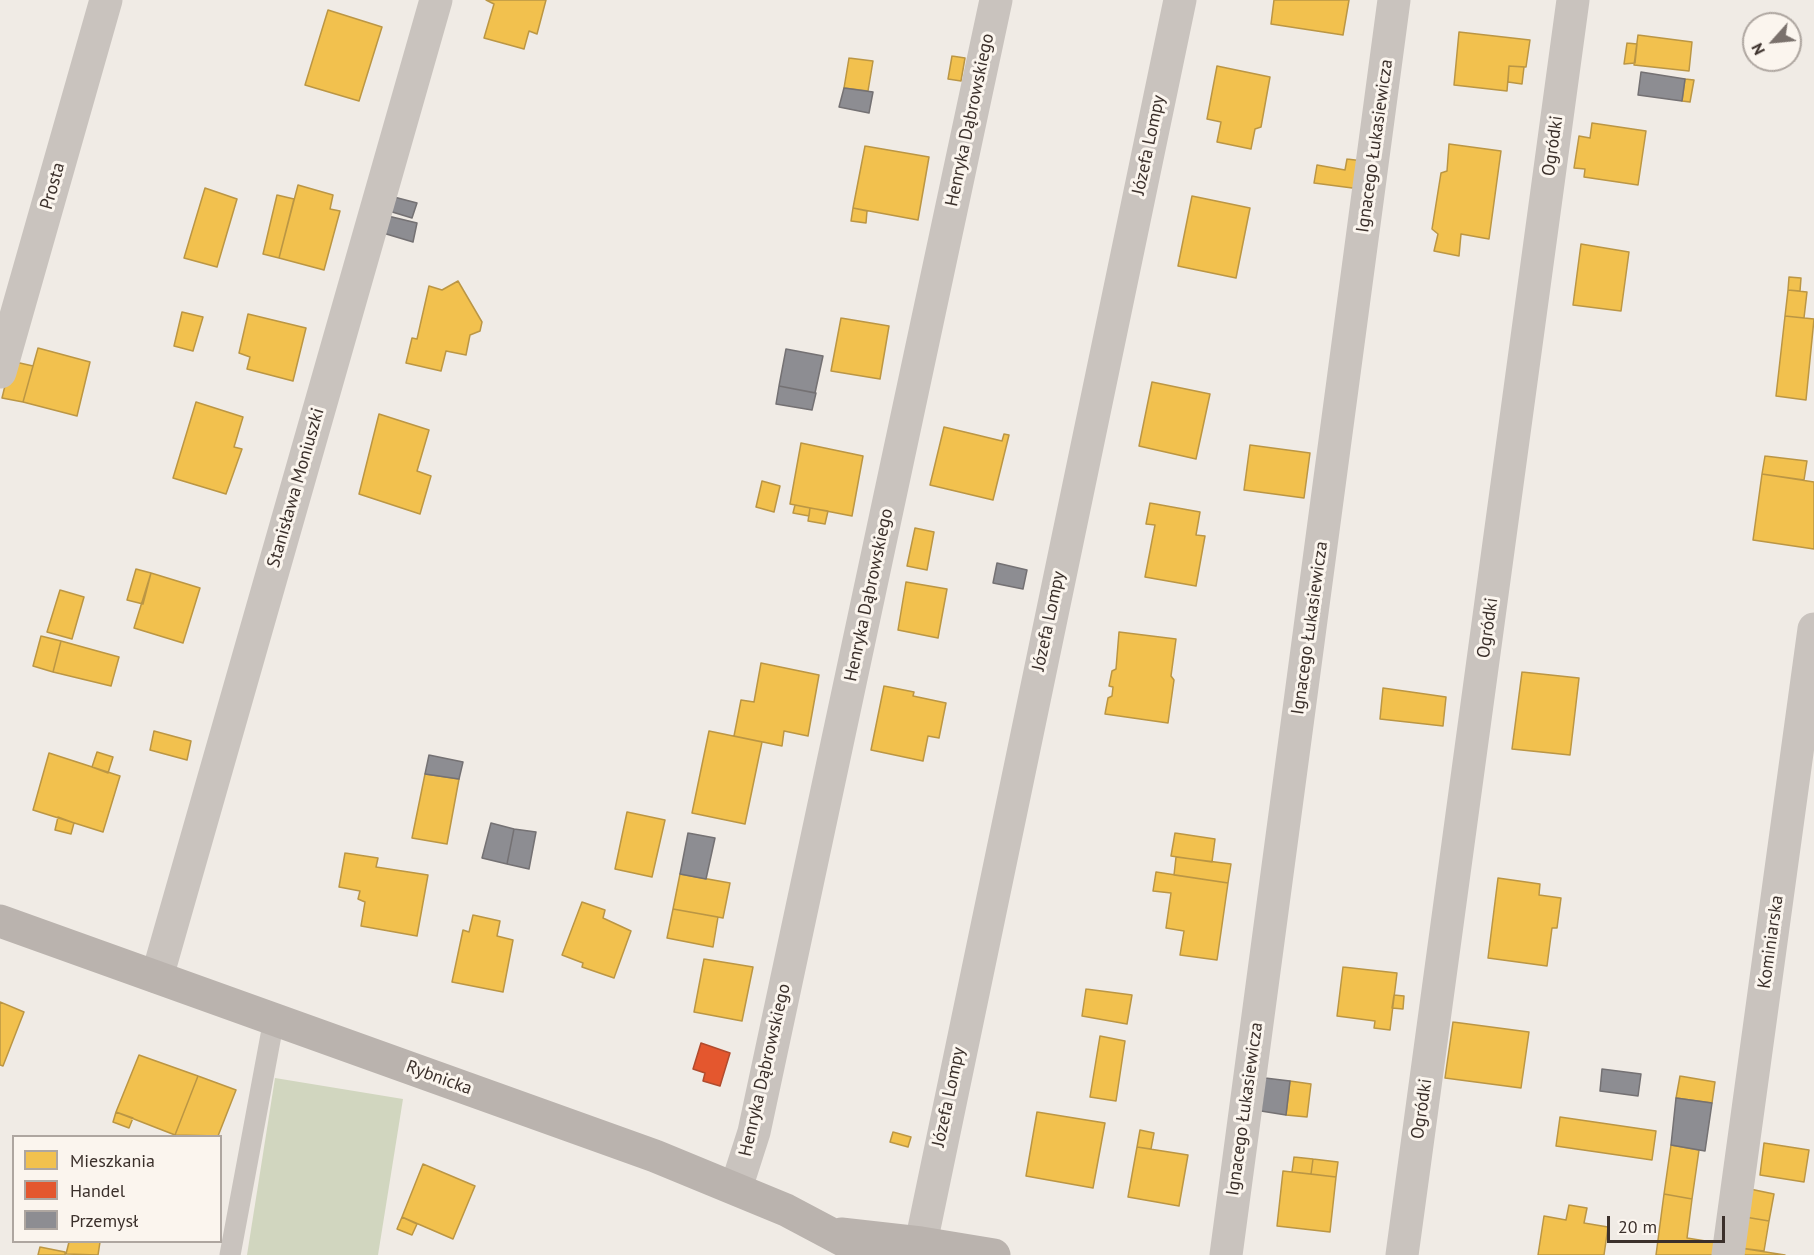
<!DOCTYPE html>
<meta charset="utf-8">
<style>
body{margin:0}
#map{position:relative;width:1814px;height:1255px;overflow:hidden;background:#f0ebe5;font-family:"PT Sans",sans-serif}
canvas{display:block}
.legend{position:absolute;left:12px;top:1135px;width:210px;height:108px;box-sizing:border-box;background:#fbf5ee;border:2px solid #aea6a0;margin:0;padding:8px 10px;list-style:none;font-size:18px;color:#3b302b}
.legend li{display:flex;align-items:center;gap:12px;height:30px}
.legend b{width:30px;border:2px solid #aea6a0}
.north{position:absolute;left:1742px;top:12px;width:60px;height:60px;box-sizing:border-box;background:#fbf5ee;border:2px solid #aea6a0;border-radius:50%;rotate:243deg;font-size:16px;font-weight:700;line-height:24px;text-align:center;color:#3b302b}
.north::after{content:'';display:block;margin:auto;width:21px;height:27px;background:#7a716c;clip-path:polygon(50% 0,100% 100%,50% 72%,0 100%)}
.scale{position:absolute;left:1607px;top:1216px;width:118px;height:27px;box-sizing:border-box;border:3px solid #3b302b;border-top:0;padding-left:8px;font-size:18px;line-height:21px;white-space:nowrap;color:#3b302b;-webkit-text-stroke:4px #fbf5ee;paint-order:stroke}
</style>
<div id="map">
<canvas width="1814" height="1255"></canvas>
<ul class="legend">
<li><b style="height:16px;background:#f2c14e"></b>Mieszkania</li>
<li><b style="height:16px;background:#e4572e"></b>Handel</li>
<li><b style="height:16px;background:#8d8d92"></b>Przemysł</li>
</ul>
<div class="north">N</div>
<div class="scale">20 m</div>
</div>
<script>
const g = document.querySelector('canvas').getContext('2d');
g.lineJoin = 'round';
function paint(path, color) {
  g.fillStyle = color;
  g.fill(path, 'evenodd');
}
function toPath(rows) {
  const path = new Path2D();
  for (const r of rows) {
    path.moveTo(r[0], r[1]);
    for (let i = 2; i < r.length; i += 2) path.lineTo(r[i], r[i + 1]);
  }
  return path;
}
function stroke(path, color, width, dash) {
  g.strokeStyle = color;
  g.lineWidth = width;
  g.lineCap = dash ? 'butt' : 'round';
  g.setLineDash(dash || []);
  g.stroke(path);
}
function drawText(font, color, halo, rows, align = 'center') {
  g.font = font + ' "PT Sans",sans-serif';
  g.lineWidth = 6;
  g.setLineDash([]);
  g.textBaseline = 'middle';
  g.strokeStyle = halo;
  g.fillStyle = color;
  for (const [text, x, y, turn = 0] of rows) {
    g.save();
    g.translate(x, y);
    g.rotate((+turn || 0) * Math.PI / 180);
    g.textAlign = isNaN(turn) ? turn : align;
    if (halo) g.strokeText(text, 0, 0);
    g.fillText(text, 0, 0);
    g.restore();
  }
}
paint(toPath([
 [275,1078,403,1099,378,1255,247,1255]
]), '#d1d6bf');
const homes = toPath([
 [486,0,546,0,537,34,529,31,524,49,484,38,494,4,486,0],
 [1274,0,1349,0,1343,35,1271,24,1274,0],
 [328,10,382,27,359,101,305,85,328,10],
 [1459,32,1530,40,1526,67,1509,66,1507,91,1454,85,1459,32],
 [1638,35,1692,42,1689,71,1634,65,1638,35],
 [1627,43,1637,44,1635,63,1624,64,1627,43],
 [952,56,965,58,961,81,948,79,952,56],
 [849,58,873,61,868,91,844,88,849,58],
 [1217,66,1270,77,1261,127,1255,129,1251,149,1217,142,1221,122,1207,119,1217,66],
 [1509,66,1524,67,1522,84,1508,82,1509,66],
 [1685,79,1694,80,1690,102,1682,101,1685,79],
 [1592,123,1646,131,1638,185,1584,177,1585,169,1574,168,1579,136,1590,138,1592,123],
 [1449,144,1501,151,1489,239,1461,234,1459,256,1434,251,1438,234,1432,229,1441,173,1447,171,1449,144],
 [865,146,929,157,918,220,853,208,865,146],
 [1347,159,1363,161,1360,189,1314,183,1317,165,1345,170,1347,159],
 [298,185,333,195,330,209,340,211,324,270,279,258,298,185],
 [205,188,237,199,217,267,184,258,205,188],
 [277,195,294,199,279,258,263,254,277,195],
 [1192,196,1250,208,1236,278,1178,266,1192,196],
 [853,208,867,211,866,223,851,221,853,208],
 [1581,244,1629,252,1621,311,1573,305,1581,244],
 [1789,277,1801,278,1800,291,1788,290,1789,277],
 [458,281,482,322,480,331,470,335,466,355,446,351,441,371,406,363,412,338,417,339,429,286,442,290,458,281],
 [1788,290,1807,292,1804,318,1785,316,1788,290],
 [182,312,203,317,193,351,174,346,182,312],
 [248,314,306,328,293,381,247,369,250,357,239,353,248,314],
 [1785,316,1814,319,1806,400,1776,396,1785,316],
 [841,318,889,326,880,379,831,371,841,318],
 [38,348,90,362,77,416,23,402,38,348],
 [11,361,33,366,23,402,2,398,11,361],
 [1152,382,1210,394,1196,459,1139,446,1152,382],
 [196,402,243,417,234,447,242,449,226,494,173,478,196,402],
 [379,414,429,430,417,471,431,476,420,514,359,494,379,414],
 [944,427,1002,441,1004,434,1009,435,993,500,930,485,944,427],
 [801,443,863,456,852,516,790,504,801,443],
 [1250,445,1310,453,1304,498,1244,490,1250,445],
 [1765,456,1807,461,1804,480,1762,474,1765,456],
 [1762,474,1814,482,1814,549,1753,540,1762,474],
 [762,481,780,486,774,512,756,507,762,481],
 [1150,503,1200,512,1196,535,1205,536,1196,586,1145,577,1155,525,1146,524,1150,503],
 [795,505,810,508,809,516,793,513,795,505],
 [810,508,828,511,825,524,808,521,810,508],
 [915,528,934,532,927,570,907,566,915,528],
 [136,569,151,573,143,604,127,600,136,569],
 [151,573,200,588,183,643,134,628,151,573],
 [906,582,947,589,938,638,898,630,906,582],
 [60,590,84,597,72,639,47,632,60,590],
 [1119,632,1176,639,1171,676,1174,680,1168,723,1105,714,1108,698,1112,696,1113,687,1109,686,1112,671,1116,669,1119,632],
 [41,636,61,641,53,672,33,666,41,636],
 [61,641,119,657,111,686,53,672,61,641],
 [761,663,819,675,808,736,784,731,782,746,734,736,741,700,754,702,761,663],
 [1522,672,1579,678,1570,755,1512,749,1522,672],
 [884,686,914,692,913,696,946,703,939,738,928,736,923,761,871,750,884,686],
 [1383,688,1446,697,1443,726,1380,719,1383,688],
 [154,731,191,741,187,760,150,750,154,731],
 [709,731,762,742,745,824,692,813,709,731],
 [97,752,113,757,108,773,92,767,97,752],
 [49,753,120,776,103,832,33,810,49,753],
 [425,774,459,779,447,844,412,838,425,774],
 [627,812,665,820,652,877,615,869,627,812],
 [58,817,74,823,71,834,55,830,58,817],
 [1175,833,1215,839,1212,862,1171,856,1175,833],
 [345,853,378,858,376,867,428,875,417,936,361,926,365,902,358,899,360,891,339,887,345,853],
 [1176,857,1231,864,1228,883,1174,875,1176,857],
 [1156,872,1228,883,1217,960,1180,955,1184,931,1166,928,1171,893,1153,891,1156,872],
 [680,874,730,883,723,918,673,909,680,874],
 [1498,878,1540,884,1539,895,1561,898,1557,928,1552,928,1547,966,1488,958,1498,878],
 [582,902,605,910,603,918,631,931,614,978,582,967,583,963,562,955,582,902],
 [673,909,718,917,713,947,667,938,673,909],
 [473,915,500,921,497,936,513,940,503,992,452,982,463,930,469,932,473,915],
 [704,959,753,967,742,1021,694,1012,704,959],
 [1343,967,1397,973,1390,1030,1374,1028,1375,1021,1337,1016,1343,967],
 [1086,989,1132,995,1127,1024,1082,1016,1086,989],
 [1394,995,1404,996,1403,1009,1392,1008,1394,995],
 [0,1002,24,1012,3,1066,0,1065,0,1002],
 [1453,1022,1529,1032,1521,1088,1445,1078,1453,1022],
 [1100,1036,1125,1041,1116,1101,1090,1097,1100,1036],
 [139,1055,198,1076,175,1135,116,1112,139,1055],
 [198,1076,236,1090,218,1136,175,1135,198,1076],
 [1680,1076,1715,1082,1712,1103,1676,1098,1680,1076],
 [1290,1081,1311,1084,1307,1117,1286,1115,1290,1081],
 [116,1112,133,1118,129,1128,113,1122,116,1112],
 [1037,1112,1105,1123,1093,1188,1026,1176,1037,1112],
 [1560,1117,1656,1131,1652,1160,1556,1146,1560,1117],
 [1140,1130,1154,1133,1151,1149,1137,1147,1140,1130],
 [893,1132,911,1137,908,1147,890,1142,893,1132],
 [1764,1143,1809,1150,1804,1182,1760,1175,1764,1143],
 [1671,1145,1699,1150,1692,1199,1664,1194,1671,1145],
 [1137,1147,1188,1155,1179,1206,1128,1197,1137,1147],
 [1294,1157,1313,1159,1311,1174,1292,1172,1294,1157],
 [1313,1159,1338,1162,1336,1177,1311,1174,1313,1159],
 [423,1164,475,1186,453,1239,402,1217,423,1164],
 [1283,1171,1336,1177,1330,1232,1277,1226,1283,1171],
 [1750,1189,1774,1194,1769,1221,1745,1217,1750,1189],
 [1664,1194,1692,1199,1687,1238,1718,1243,1716,1255,1656,1255,1664,1194],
 [1569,1205,1587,1208,1584,1223,1608,1227,1604,1255,1538,1255,1544,1216,1566,1220,1569,1205],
 [402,1217,417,1224,412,1235,397,1229,402,1217],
 [1745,1217,1769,1221,1764,1251,1740,1248,1745,1217],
 [69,1242,100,1242,98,1255,66,1254,69,1242],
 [40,1247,65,1252,65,1255,38,1255,40,1247],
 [1740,1248,1785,1255,1739,1255,1740,1248]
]);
paint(homes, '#f2c14e');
stroke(homes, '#bb9644', 1.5);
const shops = toPath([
 [701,1043,730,1053,720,1086,703,1081,705,1073,693,1069,701,1043]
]);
paint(shops, '#e4572e');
stroke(shops, '#b14b2d', 1.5);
const industry = toPath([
 [1641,72,1685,79,1682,101,1638,95,1641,72],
 [844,88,873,92,869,113,839,107,844,88],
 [394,197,417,203,412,218,389,211,394,197],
 [388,216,417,223,413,242,383,233,388,216],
 [786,349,823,356,815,393,779,386,786,349],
 [779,386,816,393,812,410,776,404,779,386],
 [997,563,1027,570,1023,589,993,583,997,563],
 [429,755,463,762,459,779,425,774,429,755],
 [491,823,514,829,507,864,482,858,491,823],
 [514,829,536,832,529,869,507,864,514,829],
 [688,833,715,838,706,879,680,874,688,833],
 [1602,1069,1641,1074,1638,1096,1600,1091,1602,1069],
 [1265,1078,1290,1081,1286,1115,1261,1111,1265,1078],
 [1676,1098,1712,1103,1705,1151,1671,1145,1676,1098]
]);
paint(industry, '#8d8d92');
stroke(industry, '#747173', 1.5);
stroke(toPath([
 [230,1255,274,1019]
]), '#c9c3be', 21);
stroke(toPath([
 [0,372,106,0],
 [157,977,436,0],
 [736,1188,754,1132,996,0],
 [921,1243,1180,0],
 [1226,1255,1394,0],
 [1402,1255,1573,0],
 [1728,1255,1814,629]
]), '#c9c3be', 33);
stroke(toPath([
 [0,921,655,1156,786,1210,871,1255],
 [841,1234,921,1243,994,1255]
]), '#bab3ae', 33);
drawText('18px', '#3b302b', '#fbf5ee', [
 ["Henryka Dąbrowskiego",970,120,-78],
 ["Józefa Lompy",1149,145,-78],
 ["Ignacego Łukasiewicza",1375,146,-82],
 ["Ogródki",1553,146,-82],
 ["Prosta",53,186,-74],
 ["Stanisława Moniuszki",296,488,-74],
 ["Henryka Dąbrowskiego",869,595,-78],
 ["Józefa Lompy",1049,621,-78],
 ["Ignacego Łukasiewicza",1310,628,-82],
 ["Ogródki",1488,628,-82],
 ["Kominiarska",1771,942,-82],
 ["Henryka Dąbrowskiego",765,1070,-77],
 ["Rybnicka",439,1078,20],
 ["Józefa Lompy",949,1097,-78],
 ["Ignacego Łukasiewicza",1245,1109,-82],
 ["Ogródki",1422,1109,-82]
]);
</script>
